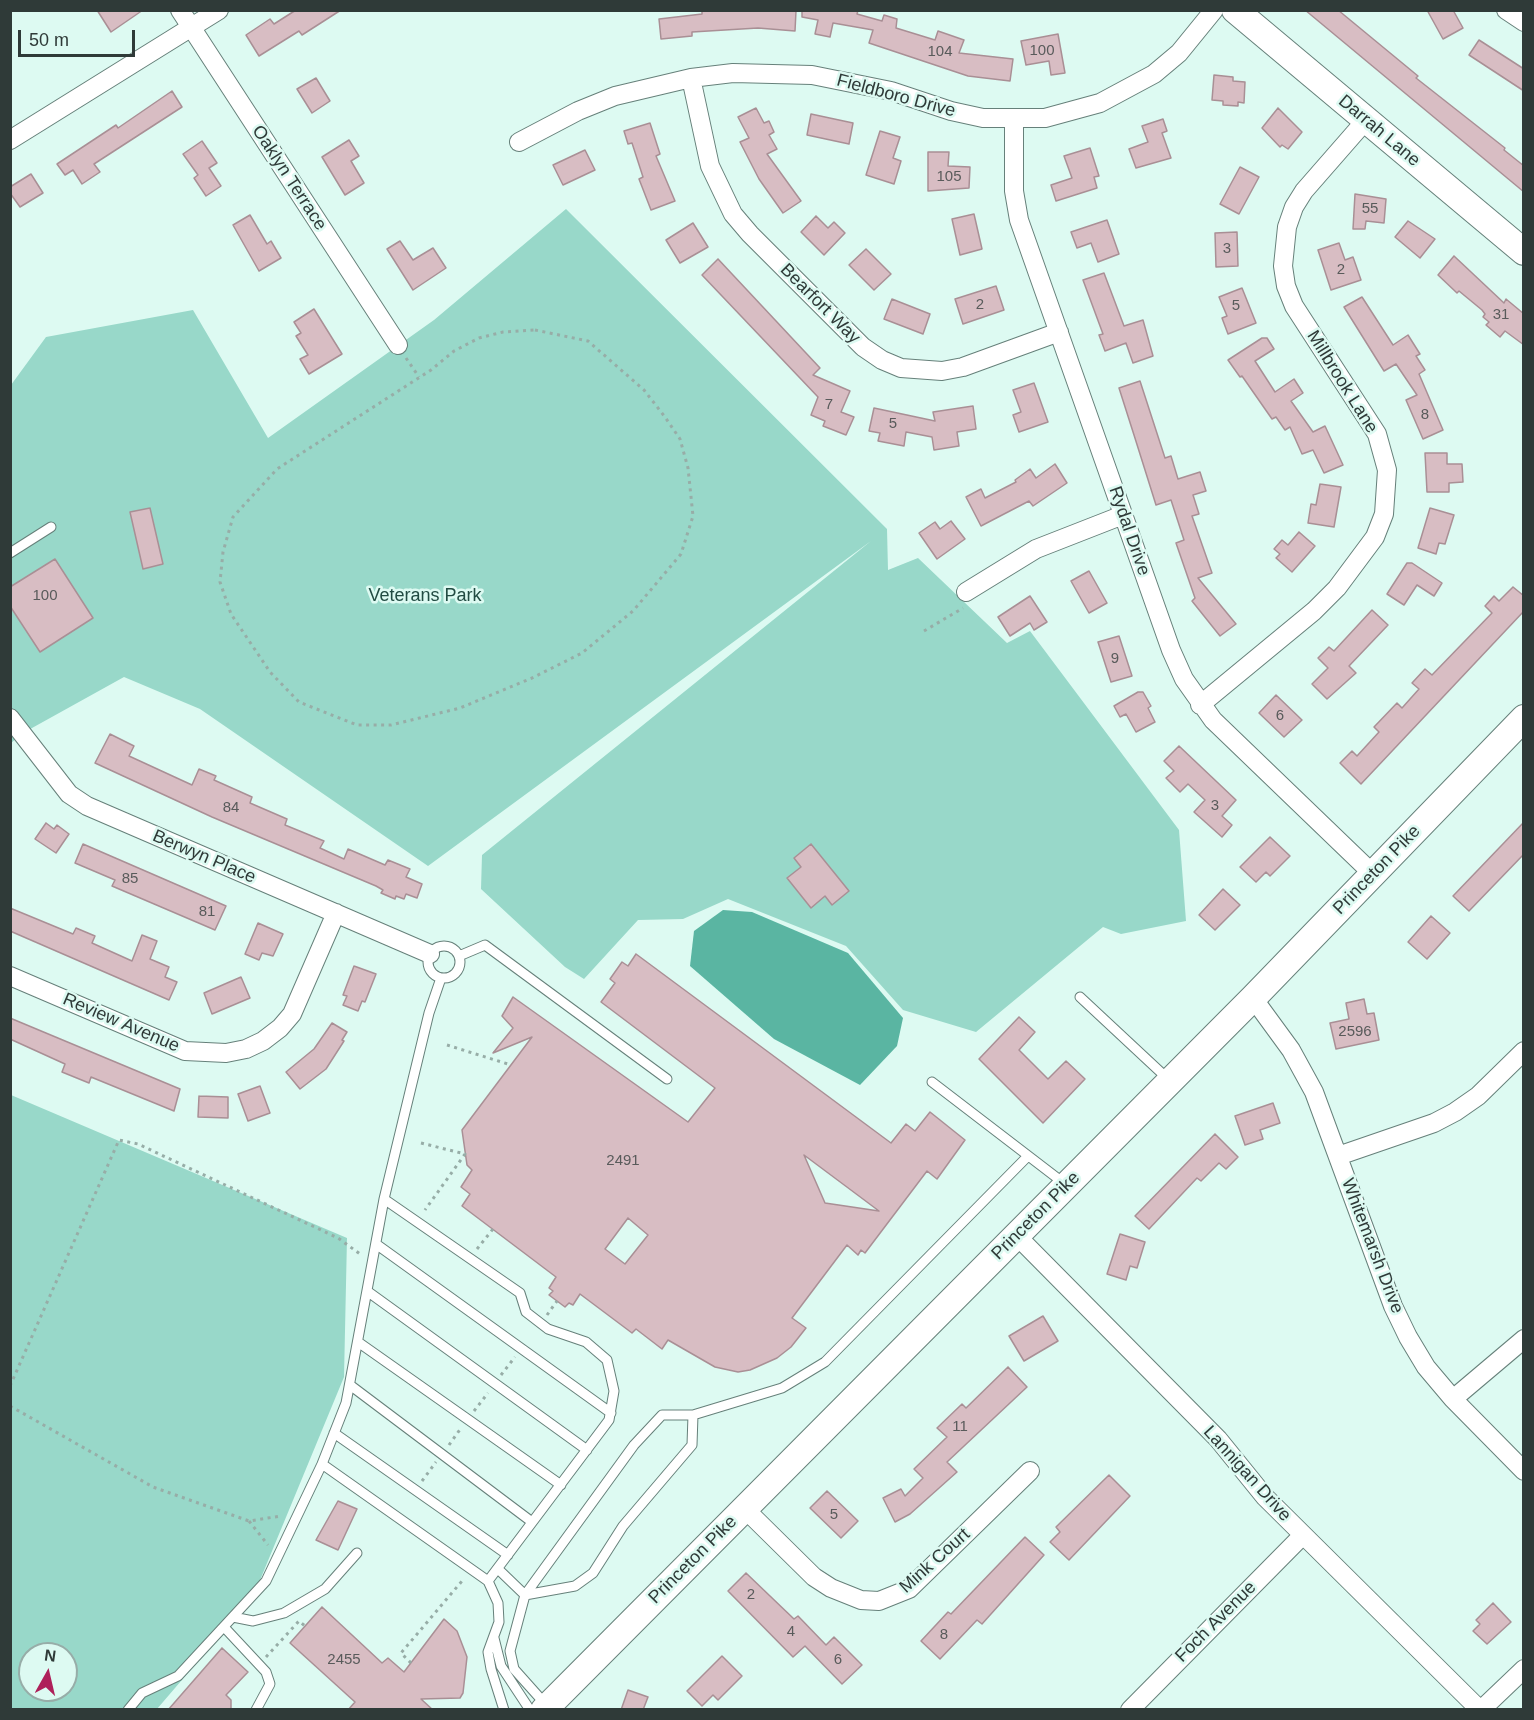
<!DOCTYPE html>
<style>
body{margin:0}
#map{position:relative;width:1534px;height:1720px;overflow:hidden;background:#ddfaf2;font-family:Arial,sans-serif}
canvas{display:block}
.frame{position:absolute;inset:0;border:12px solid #2f3a38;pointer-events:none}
.north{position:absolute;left:18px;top:1642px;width:60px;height:60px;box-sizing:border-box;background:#ddfaf2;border:2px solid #97ada8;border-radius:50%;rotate:8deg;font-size:16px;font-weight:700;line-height:24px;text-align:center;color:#2f3a38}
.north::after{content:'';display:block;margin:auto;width:21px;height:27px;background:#ae205a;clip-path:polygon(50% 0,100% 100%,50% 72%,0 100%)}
.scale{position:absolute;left:18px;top:30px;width:117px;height:27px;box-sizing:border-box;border:3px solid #2f3a38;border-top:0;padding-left:8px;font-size:18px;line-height:21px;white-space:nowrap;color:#2f3a38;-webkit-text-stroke:4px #ddfaf2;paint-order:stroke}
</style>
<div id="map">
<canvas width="1534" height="1720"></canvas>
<div class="frame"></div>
<div class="north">N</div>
<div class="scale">50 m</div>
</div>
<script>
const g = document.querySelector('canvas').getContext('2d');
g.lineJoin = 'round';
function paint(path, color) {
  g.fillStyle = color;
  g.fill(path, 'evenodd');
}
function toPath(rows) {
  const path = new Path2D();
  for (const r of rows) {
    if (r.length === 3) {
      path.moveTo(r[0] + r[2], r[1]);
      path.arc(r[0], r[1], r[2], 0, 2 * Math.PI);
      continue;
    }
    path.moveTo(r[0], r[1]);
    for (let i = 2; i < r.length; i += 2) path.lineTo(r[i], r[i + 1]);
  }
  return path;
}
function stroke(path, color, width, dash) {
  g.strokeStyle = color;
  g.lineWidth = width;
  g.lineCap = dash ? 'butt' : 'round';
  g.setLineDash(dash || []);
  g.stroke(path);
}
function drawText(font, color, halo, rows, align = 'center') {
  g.font = font + ' Arial,sans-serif';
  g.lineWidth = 5;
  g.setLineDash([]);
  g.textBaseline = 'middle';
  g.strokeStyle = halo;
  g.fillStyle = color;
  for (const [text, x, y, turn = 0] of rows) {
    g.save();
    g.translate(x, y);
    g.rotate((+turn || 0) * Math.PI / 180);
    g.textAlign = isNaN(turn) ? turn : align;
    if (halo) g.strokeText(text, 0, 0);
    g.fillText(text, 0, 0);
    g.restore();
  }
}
paint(toPath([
 [566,209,887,529,888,570,918,558,1007,643,1030,631,1179,830,1186,921,1121,934,1103,927,976,1032,903,1010,846,946,728,899,683,919,638,920,584,979,565,967,481,889,482,855,871,541,428,866,200,709,124,677,23,733,11,743,11,385,46,337,193,310,268,438,434,320],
 [11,1095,347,1238,344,1377,253,1597,157,1709,11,1709],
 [30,1654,66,1654,66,1690,30,1690]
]), '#98d8c9');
paint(toPath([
 [723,910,752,912,848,953,903,1018,897,1046,860,1085,774,1039,690,966,694,931]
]), '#5ab5a2');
const building = toPath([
 [97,10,143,10,111,32,97,10],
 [296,10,341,10,302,35,299,31,259,56,246,35,270,19,274,24,296,10],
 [802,10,858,10,857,14,882,21,884,15,897,19,896,28,935,40,938,31,964,40,959,53,1013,59,1010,81,968,76,869,43,873,30,833,23,830,37,815,34,818,20,802,17,802,10],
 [1305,10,1338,10,1418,76,1416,78,1505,148,1504,150,1524,166,1524,192,1305,10],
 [1427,10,1453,10,1463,28,1443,39,1427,10],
 [702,11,796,11,795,31,758,28,692,32,692,36,661,39,659,19,702,14,702,11],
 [1058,34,1065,73,1051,75,1049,61,1026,65,1021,41,1058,34],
 [1479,40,1524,69,1524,91,1469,55,1479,40],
 [1214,75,1233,77,1233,81,1245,82,1244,103,1238,102,1238,106,1223,105,1223,101,1212,100,1214,75],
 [316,78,330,101,312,113,297,89,316,78],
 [172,91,182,107,94,164,100,172,82,184,73,170,65,175,57,164,116,125,118,128,172,91],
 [756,108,764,123,769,121,774,132,769,135,777,149,767,154,801,201,783,213,759,179,740,142,749,138,738,117,756,108],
 [1278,108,1302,132,1288,149,1282,145,1280,147,1262,128,1278,108],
 [811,114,853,123,849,144,807,135,811,114],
 [1163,119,1167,131,1162,133,1171,158,1136,168,1129,149,1148,142,1142,126,1163,119],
 [650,123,660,154,656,156,675,201,651,210,639,179,643,177,632,143,628,144,624,131,650,123],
 [880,131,900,137,893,158,901,161,894,184,866,175,880,131],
 [349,140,359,156,351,161,364,183,345,195,322,157,349,140],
 [202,141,217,163,209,168,221,186,206,196,194,178,198,175,183,154,202,141],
 [1090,148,1099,176,1094,177,1097,188,1056,201,1051,185,1072,178,1064,156,1090,148],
 [585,150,595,170,563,185,553,165,585,150],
 [928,152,949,152,948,166,970,167,969,188,928,191,928,152],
 [1240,167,1259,177,1239,214,1220,204,1240,167],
 [31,174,43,193,20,207,10,193,10,187,31,174],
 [1355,194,1386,199,1384,223,1366,221,1365,229,1353,229,1355,194],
 [974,214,982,249,960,255,952,219,974,214],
 [250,215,267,244,271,241,281,258,259,271,233,225,250,215],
 [816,216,828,228,834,222,845,233,824,255,801,232,816,216],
 [1107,220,1119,254,1098,262,1091,243,1077,248,1071,232,1107,220],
 [1408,221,1435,239,1420,258,1395,237,1408,221],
 [693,223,708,247,680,263,666,240,693,223],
 [1237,232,1238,266,1216,267,1215,233,1237,232],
 [400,241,413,260,433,248,446,268,413,290,387,249,400,241],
 [1339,243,1345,260,1353,257,1361,280,1331,290,1318,250,1339,243],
 [866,249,891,274,874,290,849,265,866,249],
 [1454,256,1504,303,1506,299,1524,314,1524,345,1505,331,1500,337,1486,325,1489,322,1483,317,1485,314,1482,310,1459,291,1457,293,1438,275,1454,256],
 [718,259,820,368,813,375,850,391,841,412,854,417,846,435,823,426,825,421,811,415,818,397,702,275,718,259],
 [1104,273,1124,326,1143,320,1153,356,1133,363,1126,343,1105,351,1099,335,1103,334,1083,280,1104,273],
 [996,286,1004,310,963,324,955,299,996,286],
 [1242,288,1256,323,1228,334,1222,318,1227,316,1219,297,1242,288],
 [1362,297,1393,345,1408,335,1420,354,1416,356,1425,370,1419,374,1443,430,1423,439,1406,400,1417,395,1396,364,1384,371,1344,307,1362,297],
 [892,299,930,314,923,334,884,319,892,299],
 [314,309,342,354,309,374,300,359,308,355,296,336,301,333,294,322,314,309],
 [1262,338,1267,338,1274,349,1255,361,1275,392,1294,379,1303,393,1291,401,1313,432,1325,426,1343,465,1324,473,1313,450,1302,454,1290,427,1285,430,1276,417,1272,419,1242,376,1240,377,1228,360,1262,338],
 [1140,381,1165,458,1171,456,1178,479,1200,472,1206,491,1193,495,1199,514,1192,516,1212,573,1198,578,1236,624,1220,636,1192,601,1195,598,1176,543,1184,540,1171,500,1156,505,1134,435,1119,388,1140,381],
 [1034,383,1048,422,1019,432,1013,415,1021,412,1013,390,1034,383],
 [973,406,976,429,957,432,959,446,934,450,932,437,906,432,904,446,878,441,880,433,869,431,874,408,935,421,933,412,973,406],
 [1425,453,1447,453,1447,464,1462,464,1463,482,1449,483,1449,492,1427,492,1425,453],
 [1055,464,1067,483,1033,506,1029,501,981,526,966,497,981,489,985,498,1016,482,1015,480,1030,469,1036,478,1055,464],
 [1320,484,1341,487,1334,527,1308,523,1311,504,1316,505,1320,484],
 [150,508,163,564,143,569,130,512,150,508],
 [1430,508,1454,515,1445,544,1439,543,1436,554,1418,548,1430,508],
 [951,521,965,539,937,559,919,533,935,522,940,529,951,521],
 [1299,532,1315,546,1292,572,1276,558,1280,554,1274,549,1282,540,1288,545,1299,532],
 [55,559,93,618,40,652,10,606,10,587,55,559],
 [1407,563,1412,563,1442,583,1434,596,1417,585,1404,605,1387,594,1407,563],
 [1089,571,1107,603,1089,613,1071,581,1089,571],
 [1513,587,1524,596,1524,611,1361,784,1340,763,1352,751,1357,756,1379,732,1374,727,1397,703,1402,708,1419,689,1412,683,1425,669,1432,675,1492,613,1485,606,1494,596,1499,601,1513,587],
 [1030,596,1047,622,1034,630,1030,623,1010,636,998,617,1030,596],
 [1372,610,1388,625,1349,666,1356,673,1327,699,1312,684,1328,668,1318,658,1329,647,1334,651,1372,610],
 [1119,636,1132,676,1111,682,1098,642,1119,636],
 [1138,692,1143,692,1151,706,1148,708,1155,722,1136,732,1126,714,1120,717,1114,706,1138,692],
 [1276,695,1302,720,1284,737,1259,713,1276,695],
 [110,734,134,746,129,756,192,785,199,769,216,776,214,780,252,797,250,803,287,819,285,825,324,841,320,848,344,859,348,849,385,865,388,860,410,869,406,877,422,884,417,898,406,894,404,899,396,896,395,899,381,893,383,890,376,886,212,817,95,763,110,734],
 [1179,746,1236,800,1222,816,1232,825,1222,837,1194,812,1205,800,1188,784,1180,792,1166,778,1174,771,1164,761,1179,746],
 [1524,822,1524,854,1469,911,1453,896,1524,822],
 [46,823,54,829,57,825,69,834,56,853,35,839,46,823],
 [1270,837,1290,856,1270,876,1266,872,1256,882,1240,867,1270,837],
 [83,844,226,906,215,930,112,886,115,880,75,863,83,844],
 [811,844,849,891,832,905,825,896,811,908,787,878,801,867,794,858,811,844],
 [1223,889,1240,905,1215,930,1199,915,1223,889],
 [10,908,73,934,76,928,95,936,92,943,132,961,142,935,157,941,150,959,169,967,165,977,177,982,169,1000,10,931,10,908],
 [1431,916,1450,933,1427,959,1408,942,1431,916],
 [258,923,283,934,273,956,262,953,259,960,245,954,258,923],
 [636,954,891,1143,906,1124,915,1131,930,1112,965,1140,937,1179,927,1171,865,1253,861,1250,858,1255,847,1245,792,1318,806,1328,791,1347,777,1358,750,1370,738,1372,715,1367,668,1340,662,1349,636,1329,632,1333,580,1294,573,1305,569,1303,565,1307,549,1295,553,1291,549,1288,556,1277,462,1206,470,1194,461,1187,472,1170,467,1165,462,1130,532,1037,493,1053,513,1028,502,1016,513,997,688,1122,715,1088,601,1002,615,983,610,979,622,962,628,966,636,954],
 [804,1155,879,1211,825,1203,804,1155],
 [628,1218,648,1235,625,1264,605,1249,628,1218],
 [354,966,376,974,365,1002,362,1001,358,1011,343,1005,347,996,343,995,354,966],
 [241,977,250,998,212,1014,204,993,241,977],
 [1364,999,1367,1014,1374,1013,1379,1040,1336,1049,1330,1023,1349,1019,1346,1003,1364,999],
 [1019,1017,1035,1032,1019,1050,1048,1079,1066,1061,1085,1079,1043,1123,979,1059,1019,1017],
 [10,1018,180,1089,174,1111,91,1077,89,1083,62,1072,65,1064,10,1039,10,1018],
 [332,1023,347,1032,342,1040,344,1041,326,1069,300,1089,286,1072,314,1049,332,1023],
 [260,1086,270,1113,248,1121,238,1094,260,1086],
 [199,1096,228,1097,228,1118,198,1117,199,1096],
 [1273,1103,1280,1123,1260,1130,1263,1139,1245,1145,1235,1116,1273,1103],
 [1215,1134,1238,1157,1226,1169,1219,1163,1201,1181,1197,1178,1149,1229,1135,1216,1215,1134],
 [1120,1234,1145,1242,1137,1268,1130,1266,1126,1280,1107,1274,1120,1234],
 [1043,1316,1058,1341,1024,1361,1009,1336,1043,1316],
 [1008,1367,1027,1387,947,1462,957,1472,910,1514,895,1522,883,1498,901,1489,905,1496,923,1478,914,1469,947,1437,937,1428,962,1404,966,1408,1008,1367],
 [1109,1475,1130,1496,1069,1560,1050,1542,1060,1532,1056,1527,1109,1475],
 [827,1491,858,1521,841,1538,810,1508,827,1491],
 [338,1501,357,1509,338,1550,316,1540,338,1501],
 [1025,1537,1044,1555,982,1624,977,1620,940,1659,921,1641,948,1612,951,1614,1025,1537],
 [746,1573,794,1619,798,1616,826,1645,834,1637,862,1665,842,1684,805,1646,793,1657,728,1591,746,1573],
 [1493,1603,1511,1622,1487,1644,1473,1631,1480,1624,1476,1620,1493,1603],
 [322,1607,382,1663,388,1658,404,1672,444,1619,457,1631,467,1657,463,1693,460,1698,421,1699,433,1710,348,1710,355,1702,290,1643,322,1607],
 [222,1648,248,1672,226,1695,231,1700,231,1710,168,1710,222,1648],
 [722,1656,742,1676,718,1700,713,1695,702,1706,687,1691,722,1656],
 [628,1690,648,1697,643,1710,621,1710,628,1690]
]);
paint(building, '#d8bdc3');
stroke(building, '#a98f95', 1.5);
const lane = toPath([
 [10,553,51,527],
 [444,962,16],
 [459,956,485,945,667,1079],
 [1080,997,1169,1080],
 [932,1082,1065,1184],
 [384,1199,520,1293,526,1312,548,1329,586,1342,607,1360,614,1391,609,1420,488,1581],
 [376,1244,611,1413],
 [367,1291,587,1450],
 [358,1342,561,1485],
 [350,1385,532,1522],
 [334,1433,508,1555],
 [322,1464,488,1581,498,1603,499,1622,488,1652,491,1669,504,1710],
 [498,1569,525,1595],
 [525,1595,575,1586,593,1573,623,1526,692,1445,693,1415],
 [233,1617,253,1621,284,1613,325,1589,357,1553],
 [224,1627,266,1672,270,1684,256,1710],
 [494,1638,501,1666,530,1710],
 [547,1706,514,1669,510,1651,525,1595,634,1445,662,1415,693,1415,782,1388,825,1362,1028,1156],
 [128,1710,142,1693,178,1676,266,1581,322,1464,346,1403,384,1199,429,1013,441,978]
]);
const street = toPath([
 [180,10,398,345],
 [1506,10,1524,22],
 [691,78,710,166,733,214,750,234,863,347,882,360,901,368,942,371,963,367,1059,332],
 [1014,120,1014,191,1019,220,1171,650,1184,679,1213,720,1373,874],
 [10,140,219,10],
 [519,142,578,111,615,96,691,78,733,73,812,75,891,91,951,111,983,118,1045,118,1100,103,1154,74,1179,53,1214,10],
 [966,592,1036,549,1123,515],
 [1200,705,1314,611,1337,588,1375,537,1384,514,1387,470,1377,434,1294,306,1286,286,1283,266,1287,227,1294,207,1304,191,1366,120],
 [10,718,69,794,87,806,430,954],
 [10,976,185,1051,226,1053,246,1049,263,1041,280,1028,292,1014,336,913],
 [1253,998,1291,1050,1314,1092,1393,1306,1408,1337,1426,1367,1453,1399,1524,1471],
 [1338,1156,1434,1123,1455,1112,1478,1096,1524,1051],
 [1017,1236,1218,1439,1265,1497,1480,1710],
 [1453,1399,1524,1339],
 [745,1509,814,1577,831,1588,861,1600,879,1601,909,1589,1030,1471],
 [1130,1710,1303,1535],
 [1481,1710,1524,1669]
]);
const secondary = toPath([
 [1235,10,1524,252],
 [544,1710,1253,998,1524,718]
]);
stroke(lane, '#66807a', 11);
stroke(street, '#66807a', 20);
stroke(secondary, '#66807a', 28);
stroke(toPath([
 [535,330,588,341,644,390,665,417,680,439,688,468,693,516,681,554,633,611,582,653,532,678,460,708,391,725,357,725,299,702,270,672,231,614,220,582,223,552,233,517,277,469,431,370,454,351,479,338,503,332,535,330],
 [406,358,419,377],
 [924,631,963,608],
 [447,1045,511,1065],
 [421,1143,465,1154,425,1210],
 [477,1249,493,1229],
 [547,1315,557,1301],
 [501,1375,515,1357],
 [10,1386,119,1140,138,1144,338,1238,360,1254],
 [10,1406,153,1487,249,1521,281,1516],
 [474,1411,488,1393],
 [449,1445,461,1428],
 [422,1481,436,1462],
 [249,1521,268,1545],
 [266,1657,299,1621,305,1626],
 [411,1663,401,1653,462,1581]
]), '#97ada7', 3, [3, 4.5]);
stroke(lane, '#fff', 9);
stroke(street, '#fff', 18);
stroke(secondary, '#fff', 26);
drawText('15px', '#595b5b', null, [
 ["100",1042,51],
 ["104",940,52],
 ["105",949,177],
 ["55",1370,209],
 ["3",1227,249],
 ["2",1341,270],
 ["2",980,305],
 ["5",1236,306],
 ["31",1501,315],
 ["7",829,405],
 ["8",1425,415],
 ["5",893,424],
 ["100",45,596],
 ["9",1115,659],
 ["6",1280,716],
 ["3",1215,806],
 ["84",231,808],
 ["85",130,879],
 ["81",207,912],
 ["2596",1355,1032],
 ["2491",623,1161],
 ["11",960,1427],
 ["5",834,1515],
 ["2",751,1595],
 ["4",791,1632],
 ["8",944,1635],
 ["2455",344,1660],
 ["6",838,1660]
]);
drawText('18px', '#2f3a38', '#ddfaf2', [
 ["Fieldboro Drive",896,96,15],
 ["Darrah Lane",1379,131,40],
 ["Oaklyn Terrace",289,178,57],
 ["Bearfort Way",820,304,45],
 ["Millbrook Lane",1342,382,58],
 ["Rydal Drive",1129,531,71],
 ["Berwyn Place",204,857,23],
 ["Princeton Pike",1377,870,-46],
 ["Review Avenue",121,1023,23],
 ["Princeton Pike",1036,1216,-45],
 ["Whitemarsh Drive",1372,1246,69],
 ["Lannigan Drive",1247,1474,48],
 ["Princeton Pike",693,1560,-45],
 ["Mink Court",935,1561,-42],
 ["Foch Avenue",1216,1622,-45]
]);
drawText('18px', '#224c43', '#ddfaf2', [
 ["Veterans Park",425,596]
]);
</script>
